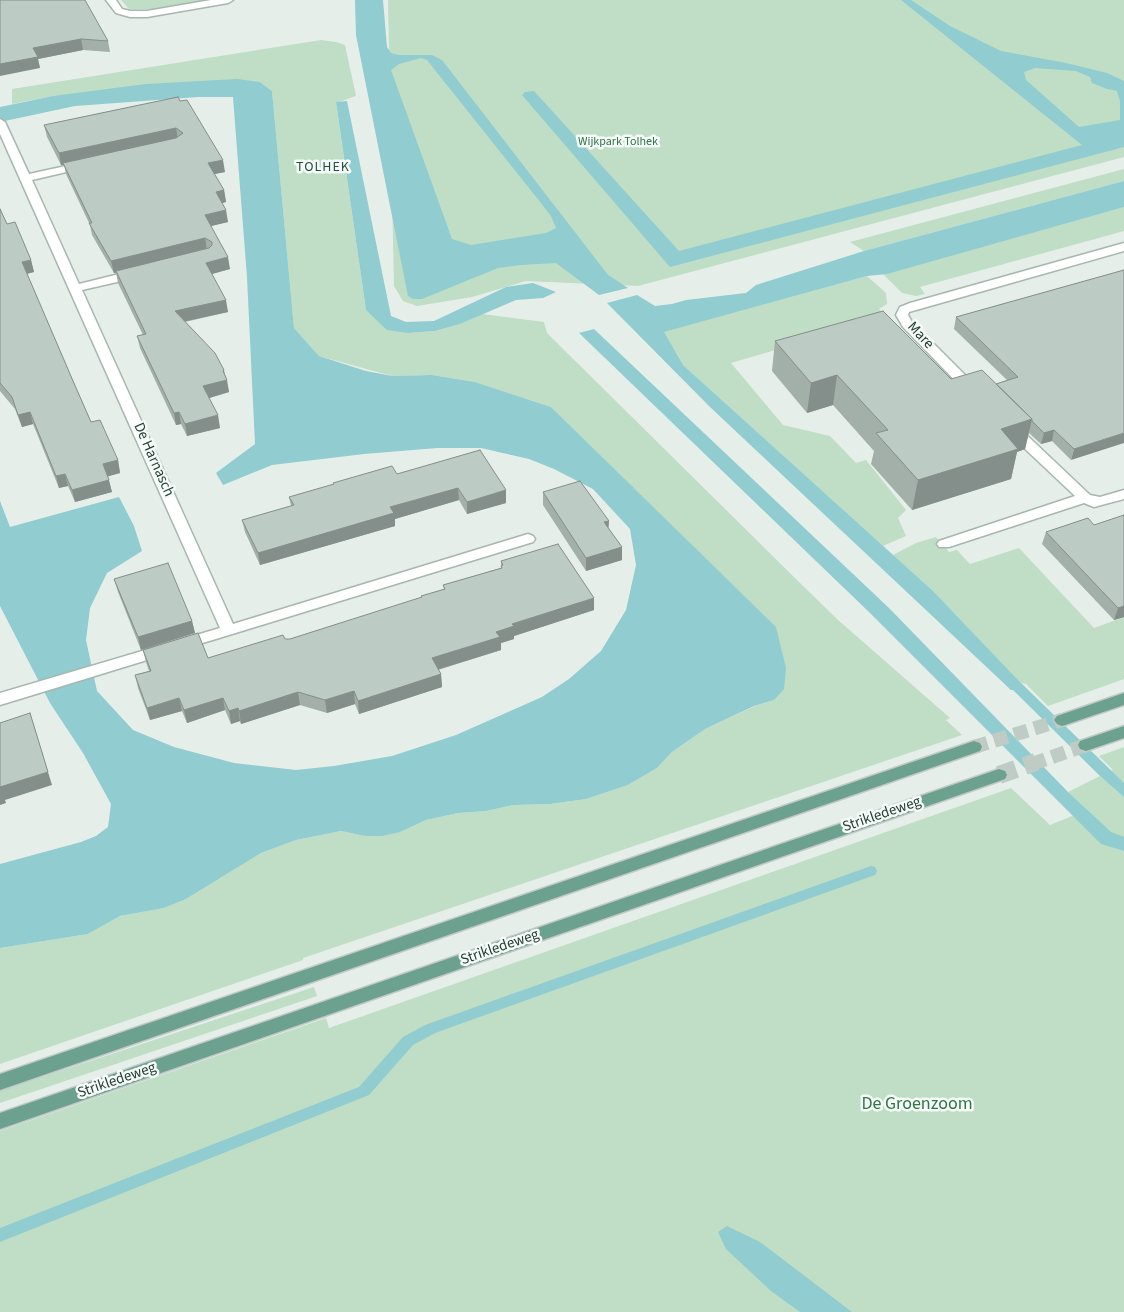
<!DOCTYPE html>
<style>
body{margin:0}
canvas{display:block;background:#e5eee9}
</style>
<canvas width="1124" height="1312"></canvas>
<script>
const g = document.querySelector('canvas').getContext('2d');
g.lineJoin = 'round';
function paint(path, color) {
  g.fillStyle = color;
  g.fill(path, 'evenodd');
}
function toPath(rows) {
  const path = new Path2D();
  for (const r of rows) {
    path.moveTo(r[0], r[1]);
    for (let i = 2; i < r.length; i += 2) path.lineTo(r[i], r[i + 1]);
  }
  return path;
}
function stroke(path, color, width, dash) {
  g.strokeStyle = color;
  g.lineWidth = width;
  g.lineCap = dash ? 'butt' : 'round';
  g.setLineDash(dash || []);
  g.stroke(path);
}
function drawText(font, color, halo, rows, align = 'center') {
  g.font = font + ' "Source Sans 3",sans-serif';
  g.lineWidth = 5;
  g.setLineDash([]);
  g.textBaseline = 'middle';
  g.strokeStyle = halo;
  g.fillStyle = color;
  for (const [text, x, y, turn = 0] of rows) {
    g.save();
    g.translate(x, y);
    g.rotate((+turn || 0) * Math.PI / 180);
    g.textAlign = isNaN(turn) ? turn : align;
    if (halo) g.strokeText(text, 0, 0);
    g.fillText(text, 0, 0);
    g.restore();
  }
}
paint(toPath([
 [121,0,208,0,159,9,129,9],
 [388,0,1124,0,1124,157,638,286,526,281,472,297,417,306,403,301,394,286],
 [321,40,336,42,345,45,356,96,336,103,366,310,408,333,435,331,460,324,482,314,544,322,547,333,800,583,837,619,950,718,946,720,962,735,303,958,303,960,0,1064,0,948,88,934,120,916,164,908,186,899,261,853,296,840,341,831,365,836,400,832,426,820,458,813,486,811,513,805,550,804,586,799,628,785,657,768,672,752,705,729,755,706,774,700,775,627,551,407,475,382,432,375,392,376,319,356,294,328,272,91,260,82,53,96,12,104,12,89],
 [1124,169,1124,181,864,251,850,242],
 [1124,207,1124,231,920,287,925,294,916,296,902,293,883,274],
 [867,276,886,293,887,304,879,309,885,318,731,363,783,425,830,436,856,463,866,460,906,510,898,518,906,536,883,546,683,365,663,332],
 [936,537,949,552,957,550,970,564,1019,548,1094,628,1124,617,1124,679,1048,706,1026,684,1021,683,933,591,893,555,916,543],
 [1124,747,1124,783,1111,771,1113,770,1099,756],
 [1100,776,1122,795,1124,795,1124,1312,0,1312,0,1131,326,1018,329,1028,1011,788,1050,825,1087,810,1068,792],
 [314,987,317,996,0,1103,0,1091]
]), '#bfdec5');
paint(toPath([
 [355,0,383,0,387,47,391,53,399,55,432,55,442,60,608,275,628,288,599,295,556,263,521,265,498,268,422,299,413,299,408,296,356,35],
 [421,58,427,60,537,198,551,216,556,228,546,233,471,245,452,239,391,70,399,64],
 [901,0,911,0,950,26,1001,51,1066,63,1107,73,1124,81,1124,147,670,267,522,95,525,92,534,91,679,251,1082,145],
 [1035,68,1076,71,1090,77,1092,83,1107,89,1117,91,1120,101,1120,120,1079,127,1026,80,1024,72],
 [237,79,260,82,272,91,294,328,319,356,366,371,392,376,432,375,475,382,551,407,776,627,786,668,784,689,774,700,754,706,705,729,672,752,657,768,628,785,586,799,550,804,513,805,486,811,458,813,426,820,400,832,382,836,365,836,341,831,296,840,261,853,186,899,164,908,120,916,88,934,0,948,0,864,81,842,96,836,108,827,111,804,83,753,50,703,0,606,0,501,10,527,119,497,134,526,142,551,107,573,90,608,86,640,97,691,133,730,174,747,234,763,296,770,334,766,392,756,456,735,542,697,569,679,601,651,626,610,636,565,630,529,593,489,554,469,529,459,481,448,437,448,364,454,272,465,223,485,216,473,255,444,247,277,233,97,198,97,75,106,0,122,0,107,53,96,146,84],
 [347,101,391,316,406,322,434,321,506,287,533,283,556,292,543,298,516,300,460,324,435,331,408,333,387,330,366,310,336,102],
 [1124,181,1124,207,887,274,867,276,664,332,683,365,933,591,1021,683,1124,783,1124,797,1100,776,1013,690,1011,690,710,407,607,303,637,295,655,306,672,304,686,300,746,293,756,285,864,251],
 [594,329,889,608,1068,792,1111,832,1124,837,1124,851,1101,844,870,613,579,333],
 [727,1226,760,1242,852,1312,800,1312,771,1291,726,1249,718,1232]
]), '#90ccd0');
paint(toPath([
 [871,866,875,867,877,871,875,875,435,1033,413,1045,369,1095,0,1242,0,1228,359,1087,403,1037,425,1025,871,866]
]), '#90ccd0');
stroke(toPath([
 [974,747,1062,720],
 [1032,764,1086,745]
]), '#bfcbc5', 14, [14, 7]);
stroke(toPath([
 [999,775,1036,762]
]), '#bfcbc5', 18, [18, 9]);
const minor = toPath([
 [106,0,116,0,122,9,130,11,147,11,211,0,233,0,228,3,147,17,130,17,116,13,106,0],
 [0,119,5,122,29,174,84,162,90,165,88,167,32,180,79,284,135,270,141,274,139,277,82,290,233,624,528,534,533,536,535,539,533,542,0,705,0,693,220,628,0,134,0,119],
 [1124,243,1124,251,909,312,908,315,912,322,978,388,979,391,978,394,968,394,903,327,896,315,900,307,910,303,1124,243],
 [1011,424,1016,425,1090,495,1100,497,1124,490,1124,499,1094,507,1084,503,949,547,939,547,937,544,939,541,1075,496,1006,431,1004,428,1011,424]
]);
const major = toPath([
 [1124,693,1124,705,1062,726,1057,724,1054,720,1057,716,1124,693],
 [1124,726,1124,738,1086,751,1080,749,1078,745,1080,741,1124,726],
 [974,741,980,743,982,747,980,751,0,1090,0,1074,974,741],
 [999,769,1005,771,1007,775,1005,779,0,1129,0,1113,999,769]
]);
stroke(minor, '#a8b6b0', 3);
stroke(major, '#c2c9c7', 3);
paint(minor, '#fff');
paint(major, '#6ca18f');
paint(toPath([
 [0,0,108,41,110,52,83,50,38,59,40,68],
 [178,97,225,172,214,174,224,190,226,202,222,203,228,222,211,226,230,269,212,274,228,312,185,322,225,376,229,392,209,398,220,428,187,436,181,424,176,425,140,348,137,336,143,335,118,283,116,273,114,273,92,235,90,225,66,174,64,165,61,165,47,137,44,125],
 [0,209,7,224,31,260,34,272,27,274,91,422,118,460,120,473,107,476,112,492,75,502,68,486,59,488,33,424,22,427,15,409,0,391],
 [1124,270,1071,460,1052,441,1041,444,1029,433,1025,449,1017,452,1011,479,912,510,871,464,874,451,833,405,807,413,772,371,775,341,951,379,996,384,1007,380,954,329,956,317],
 [397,474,506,490,506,503,467,514,459,500,395,519,395,526,260,565,245,532,242,520,291,506,289,497,333,485,333,483],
 [543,492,609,521,608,528,622,547,622,560,586,571,543,505],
 [1088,518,1124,617,1114,620,1042,544,1046,532],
 [501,561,594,610,514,636,514,639,501,643,501,650,438,670,441,674,442,687,359,714,355,704,327,713,300,705,241,724,240,721,231,724,225,710,187,723,182,711,150,720,138,688,135,675,149,671,146,662,143,650,208,658,285,639,290,639,422,598,421,596,444,589,443,585,501,568],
 [114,579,192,621,195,633,141,650,118,592]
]), '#a3afa9');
paint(toPath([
 [81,39,83,50,38,59,40,68,0,76,0,64,33,48],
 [176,128,178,140,63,163,64,165,61,165,59,153],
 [223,160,225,172,210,175,208,163],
 [224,190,226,202,218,204,216,192],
 [226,210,228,222,207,227,205,215],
 [205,238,207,250,116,271,116,273,114,273,111,261],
 [228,257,230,269,208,275,206,263],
 [31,260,34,272,25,274,22,262],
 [226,300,228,312,177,323,175,311],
 [224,370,226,380,227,380,229,392,206,399,203,386],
 [837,375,833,405,807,413,811,383],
 [30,412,33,424,22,427,18,415],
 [179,412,181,424,176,425,174,413],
 [218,415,220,428,187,436,185,424],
 [1032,419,1025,449,1017,452,1011,479,912,510,918,480,1001,429],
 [1054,430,1052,441,1041,444,1044,433],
 [1124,433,1124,443,1071,460,1074,449],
 [118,460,120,473,106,477,103,464],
 [65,474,68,486,59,488,56,476],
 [109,480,112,492,75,502,72,490],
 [458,488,459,500,395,519,395,526,260,565,258,553,390,507],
 [506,490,506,503,467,514,467,502],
 [609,521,608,534,604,522],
 [622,547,622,560,586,571,586,558],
 [594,598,594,610,514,636,514,639,501,643,501,650,433,671,432,658,512,624],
 [1124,606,1124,617,1114,620,1118,608],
 [192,621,195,633,141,650,138,637],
 [441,674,442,687,359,714,358,701],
 [354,691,355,704,327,713,325,700],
 [298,692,300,705,241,724,239,711],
 [179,698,182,711,150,720,147,708],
 [223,698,225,710,187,723,184,710],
 [238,708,240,721,231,724,229,711],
 [30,713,52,785,5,800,6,803,0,805,0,787]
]), '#848e8a');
const building = toPath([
 [0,0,85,0,108,41,81,39,33,48,38,57,0,64,0,0],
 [178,97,180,101,187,100,223,160,208,163,224,190,216,192,226,210,205,215,228,257,206,263,226,300,175,311,215,353,224,370,223,371,227,380,203,386,218,415,185,424,179,412,174,413,137,336,146,334,116,271,209,248,212,245,212,242,205,238,111,261,89,223,92,223,63,163,176,138,183,133,176,128,59,153,44,125,178,97],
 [0,209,7,224,15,222,31,260,22,262,73,381,91,422,100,420,118,460,103,464,109,480,72,490,65,474,56,476,30,412,18,415,12,397,0,383,0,209],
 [1124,270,1124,433,1074,449,1054,430,1044,433,1032,421,1032,419,996,384,1018,377,956,317,1124,270],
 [883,311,951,379,982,370,1032,419,1001,429,1018,449,918,480,876,433,888,430,837,375,811,383,775,341,883,311],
 [480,450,506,490,467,502,458,488,390,507,394,513,258,553,242,520,294,505,289,497,334,484,333,483,392,466,397,474,480,450],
 [580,481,609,521,604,522,622,547,586,558,543,492,580,481],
 [1124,515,1124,606,1118,608,1046,532,1088,518,1094,525,1124,515],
 [558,544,594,598,512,624,514,626,496,632,500,637,432,658,441,674,358,701,354,691,325,700,298,692,239,711,238,708,229,711,223,698,184,710,179,698,147,708,135,675,151,671,143,650,198,633,208,658,283,635,285,639,290,639,422,597,421,596,445,589,443,585,502,568,501,566,503,565,501,561,558,544],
 [168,563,192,621,138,637,114,579,168,563],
 [30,713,48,772,0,787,1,791,0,791,0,723,30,713]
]);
paint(building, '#bdcbc5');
stroke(building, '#848e8a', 1);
drawText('12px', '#307545', '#f6faf8', [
 ["Wijkpark Tolhek",618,142]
]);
g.letterSpacing = '1px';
drawText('14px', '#215141', '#f6faf8', [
 ["TOLHEK",323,168]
]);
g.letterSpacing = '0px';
drawText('15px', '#253f36', '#f6faf8', [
 ["Mare",920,336,47],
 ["De Harnasch",153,460,66],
 ["Strikledeweg",882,815,-19],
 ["Strikledeweg",500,948,-19],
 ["Strikledeweg",117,1081,-19]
]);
drawText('18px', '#307545', '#f6faf8', [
 ["De Groenzoom",917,1105]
]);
</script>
